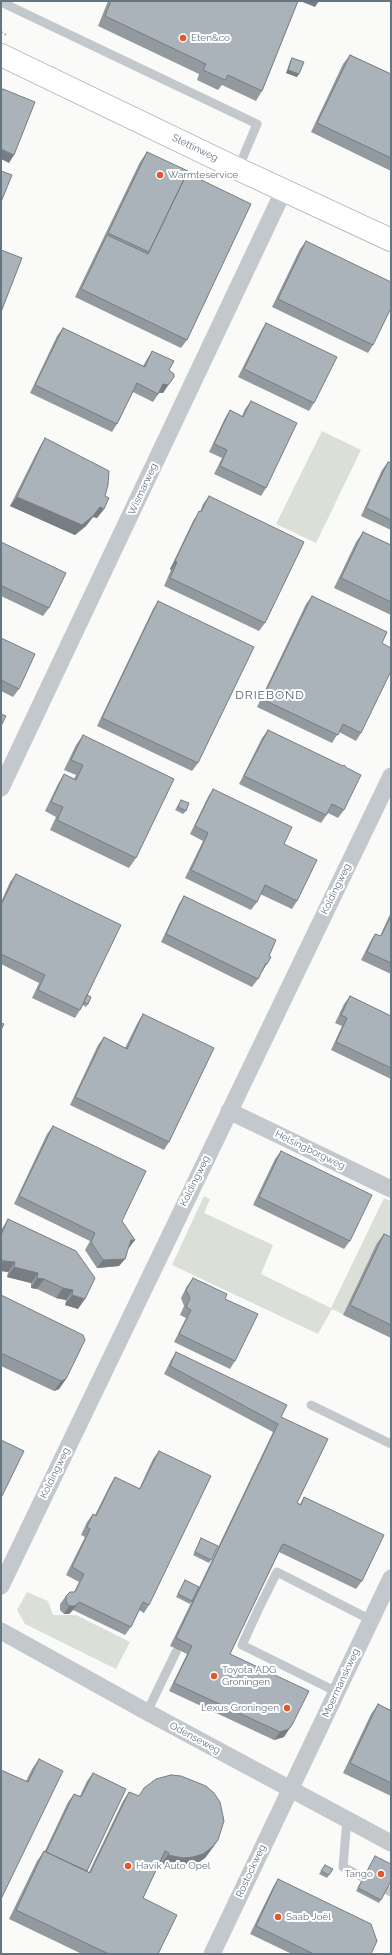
<!DOCTYPE html>
<meta charset="utf-8">
<style>
body{margin:0}
#map{position:relative;width:392px;height:1955px;overflow:hidden;background:#fafaf8;font-family:Raleway,sans-serif}
canvas{display:block}
.frame{position:absolute;inset:0;border:2px solid #657683;pointer-events:none}
</style>
<div id="map">
<canvas width="392" height="1955"></canvas>
<div class="frame"></div>
</div>
<script>
const g = document.querySelector('canvas').getContext('2d');
g.lineJoin = 'round';
function paint(path, color) {
  g.fillStyle = color;
  g.fill(path, 'evenodd');
}
function toPath(rows) {
  const path = new Path2D();
  for (const r of rows) {
    path.moveTo(r[0], r[1]);
    for (let i = 2; i < r.length; i += 2) path.lineTo(r[i], r[i + 1]);
  }
  return path;
}
function stroke(path, color, width, dash) {
  g.strokeStyle = color;
  g.lineWidth = width;
  g.lineCap = dash ? 'butt' : 'round';
  g.setLineDash(dash || []);
  g.stroke(path);
}
function drawText(font, color, halo, rows, align = 'center') {
  g.font = font + ' Raleway,sans-serif';
  g.lineWidth = 4;
  g.setLineDash([]);
  g.textBaseline = 'middle';
  g.strokeStyle = halo;
  g.fillStyle = color;
  for (const [text, x, y, turn = 0] of rows) {
    g.save();
    g.translate(x, y);
    g.rotate((+turn || 0) * Math.PI / 180);
    g.textAlign = isNaN(turn) ? turn : align;
    if (halo) g.strokeText(text, 0, 0);
    g.fillText(text, 0, 0);
    g.restore();
  }
}
paint(toPath([
 [322,431,361,450,316,543,276,524],
 [204,1196,210,1199,204,1213,273,1245,261,1274,331,1308,384,1198,391,1201,391,1337,332,1309,318,1334,172,1265],
 [27,1592,48,1601,53,1615,76,1615,130,1642,116,1669,25,1624,17,1610]
]), '#dadfd7');
const secondary = toPath([
 [1,55,238,169,391,240]
]);
stroke(secondary, '#b3babf', 24);
stroke(toPath([
 [1,32,8,36]
]), '#bbbfc2', 2.5, [2, 2]);
stroke(toPath([
 [1,2,257,124,238,169],
 [311,1405,391,1444],
 [337,1692,242,1645,259,1608,277,1572,371,1620],
 [147,1712,176,1652],
 [347,1819,343,1867,391,1892]
]), '#c3c8cc', 9);
stroke(toPath([
 [1,788,284,190],
 [229,1111,391,1189],
 [1,1586,391,776],
 [1,1631,147,1712,391,1843],
 [212,1954,391,1578]
]), '#c3c8cc', 17);
stroke(secondary, '#fff', 22);
paint(toPath([
 [108,1,298,1,262,91,256,101,222,85,218,90,197,80,199,74,98,26],
 [350,55,391,74,391,171,311,132,343,64],
 [292,58,297,77,286,73,290,61],
 [147,152,187,173,187,340,181,348,75,297,140,162],
 [306,241,373,345,368,353,272,307,300,249],
 [266,323,314,403,309,411,238,377,261,331],
 [63,328,143,366,147,359,152,351,169,370,174,377,163,393,159,393,153,402,133,392,117,424,112,432,30,393,57,336],
 [251,401,266,488,261,496,214,474,222,458,209,452,225,418,230,410,242,416,245,409],
 [45,438,105,496,104,509,97,518,93,517,86,526,75,535,10,506,39,448],
 [388,462,391,463,391,530,361,516,382,470],
 [209,496,265,623,259,631,164,586,171,570,170,569,194,519,200,512,203,504],
 [363,532,391,545,391,615,334,588,356,542],
 [1,542,49,608,43,616,1,596],
 [312,596,382,643,361,733,356,741,339,732,332,743,257,707,306,604],
 [158,601,198,763,192,771,97,726,153,609],
 [1,638,19,689,13,697,1,691],
 [268,730,344,810,338,818,328,813,321,823,239,784,262,738],
 [83,735,136,858,129,868,50,830,56,817,45,811,58,784,64,774,74,779,76,775,64,770,76,745],
 [213,789,284,844,297,901,292,909,260,894,257,902,251,910,185,878,203,841,190,834,208,797],
 [181,800,186,811,183,814,175,810],
 [16,874,87,995,88,1004,86,1007,83,1005,80,1010,75,1018,32,998,39,983,1,964,1,902,10,882],
 [184,896,269,956,267,964,262,972,261,972,258,979,252,987,161,942,179,904],
 [391,912,391,974,361,960,370,942,375,934,380,936],
 [350,996,391,1016,391,1079,331,1050,342,1026,335,1023,344,1004],
 [143,1014,169,1142,164,1150,70,1105,98,1045,104,1037,125,1048,138,1022],
 [53,1126,122,1221,129,1248,128,1248,125,1259,119,1266,97,1268,85,1250,90,1241,14,1204,47,1134],
 [281,1151,350,1241,344,1249,253,1205,275,1159],
 [8,1219,76,1251,78,1309,65,1305,66,1300,56,1298,37,1289,31,1288,31,1283,7,1277,8,1272,1,1271,1,1230],
 [384,1234,391,1237,391,1338,343,1315,377,1243],
 [193,1278,225,1299,235,1361,230,1369,174,1342,186,1318,180,1315,184,1306,181,1298,187,1286],
 [1,1295,66,1379,59,1389,54,1391,1,1366],
 [176,1352,281,1417,297,1503,300,1504,304,1497,362,1581,356,1589,279,1552,230,1654,284,1737,274,1740,169,1691,187,1654,170,1646,192,1601,190,1604,176,1597,185,1580,199,1587,273,1432,164,1374,171,1360],
 [159,1451,149,1605,144,1613,139,1610,131,1627,125,1635,73,1610,69,1614,64,1614,60,1610,60,1604,66,1596,74,1592,79,1582,66,1575,85,1537,81,1535,87,1522,93,1514,95,1515,110,1485,115,1477,139,1489,153,1459],
 [201,1538,211,1560,209,1563,193,1555],
 [378,1704,391,1710,391,1796,343,1773,371,1714],
 [39,1759,1,1899,26,1781,32,1769],
 [93,1773,87,1871,89,1872,123,1801,129,1792,218,1840,211,1850,205,1858,196,1864,187,1867,176,1868,161,1864,162,1863,160,1862,143,1898,158,1954,82,1954,9,1919,37,1861,44,1851,45,1851,68,1802,74,1794,80,1796,87,1781],
 [375,1856,381,1900,379,1903,356,1891],
 [325,1865,329,1875,327,1878,319,1874],
 [278,1879,371,1954,292,1954,250,1934,273,1887]
]), '#929a9f');
paint(toPath([
 [300,1,319,1,315,7],
 [288,70,299,74,297,77,286,73],
 [1,149,14,155,9,163,1,159],
 [163,384,168,385,163,393,157,392],
 [17,497,100,507,104,509,97,518,93,517,86,526,75,535,10,506],
 [175,561,177,562,171,570,170,569],
 [131,1240,135,1240,129,1248,126,1248],
 [125,1259,119,1266,97,1268,103,1260],
 [4,1261,15,1262,8,1272,1,1271,1,1265],
 [14,1267,38,1273,31,1283,7,1277],
 [37,1278,44,1279,37,1289,31,1288],
 [63,1288,73,1290,66,1300,56,1298],
 [72,1295,85,1299,78,1309,65,1305],
 [66,1379,59,1389,54,1391,61,1381],
 [79,1602,73,1610,69,1614,64,1614,69,1606],
 [292,1725,284,1737,274,1740,280,1732],
 [218,1840,211,1850,205,1858,196,1864,187,1867,176,1868,161,1864,168,1855]
]), '#777d82');
const building = toPath([
 [111,1,298,1,262,91,228,75,225,80,203,70,206,64,105,16,111,1],
 [350,55,391,74,391,158,317,123,350,55],
 [292,58,304,62,299,74,288,70,292,58],
 [3,89,35,102,14,155,1,149,1,93,3,89],
 [147,152,188,171,149,252,108,233,147,152],
 [1,171,12,175,1,202,1,171],
 [187,173,251,204,187,340,81,289,107,235,148,254,187,173],
 [306,241,391,282,391,308,373,345,278,299,306,241],
 [1,250,22,258,1,312,1,250],
 [266,323,337,357,314,403,244,369,266,323],
 [63,328,145,367,152,351,174,361,169,370,174,374,174,377,168,385,163,384,158,394,137,383,117,424,35,385,63,328],
 [251,401,297,423,266,488,220,466,227,450,214,444,230,410,243,417,251,401],
 [45,438,109,471,108,485,105,496,109,498,104,509,100,507,93,516,82,525,17,497,45,438],
 [388,462,391,463,391,520,366,508,388,462],
 [209,496,304,542,265,623,170,578,177,562,175,561,199,511,201,512,209,496],
 [363,532,391,545,391,602,341,578,363,532],
 [1,542,66,573,49,608,2,586,1,588,1,542],
 [312,596,387,632,382,643,391,648,391,671,361,733,343,724,338,735,262,699,312,596],
 [158,601,254,647,198,763,102,718,158,601],
 [1,638,35,654,19,689,1,680,1,638],
 [1,714,6,716,1,726,1,714],
 [268,730,343,766,344,765,347,768,361,775,344,810,332,804,326,815,244,776,268,730],
 [83,735,174,779,136,858,57,820,63,807,51,802,64,774,76,780,83,765,71,760,83,735],
 [213,789,292,827,284,844,317,860,297,901,265,885,257,902,191,870,208,833,195,826,213,789],
 [181,800,189,803,186,811,178,807,181,800],
 [16,874,121,925,80,1010,38,990,45,975,1,954,1,905,16,874],
 [184,896,276,940,269,956,271,957,267,964,266,963,258,979,166,934,184,896],
 [391,916,391,963,367,952,375,934,381,936,391,916],
 [87,995,91,997,88,1004,84,1002,87,995],
 [350,996,391,1016,391,1068,336,1042,347,1018,341,1015,350,996],
 [143,1014,214,1048,169,1142,75,1097,104,1037,127,1049,143,1014],
 [1,1023,4,1024,1,1030,1,1023],
 [53,1126,146,1171,122,1221,135,1240,131,1240,125,1259,103,1260,91,1242,95,1233,19,1196,53,1126],
 [281,1151,372,1195,350,1241,259,1197,281,1151],
 [8,1219,76,1251,95,1278,85,1299,72,1295,73,1290,63,1288,44,1279,37,1278,38,1273,14,1267,15,1262,4,1261,1,1259,1,1235,8,1219],
 [384,1234,391,1237,391,1325,350,1305,384,1234],
 [193,1278,227,1294,225,1299,258,1314,235,1361,179,1334,191,1310,186,1307,190,1298,186,1290,193,1278],
 [1,1295,83,1335,85,1340,66,1379,61,1381,1,1353,1,1295],
 [176,1352,287,1405,281,1417,328,1439,297,1503,301,1505,304,1497,384,1535,362,1581,284,1544,282,1545,230,1654,309,1691,292,1725,289,1729,280,1732,174,1683,192,1646,176,1638,278,1424,170,1366,176,1352],
 [1,1440,24,1451,1,1498,1,1440],
 [159,1451,211,1476,149,1605,143,1602,131,1627,79,1602,75,1606,69,1606,66,1602,66,1596,70,1592,75,1592,84,1574,72,1567,90,1529,87,1527,93,1514,96,1516,115,1477,140,1489,159,1451],
 [201,1538,218,1546,211,1560,195,1552,201,1538],
 [185,1580,199,1587,192,1601,178,1594,185,1580],
 [378,1704,391,1711,391,1783,350,1763,378,1704],
 [39,1759,63,1771,1,1899,1,1770,28,1782,39,1759],
 [93,1773,126,1789,87,1871,46,1852,74,1794,81,1797,93,1773],
 [171,1775,181,1776,206,1786,214,1793,220,1802,224,1821,218,1840,211,1848,203,1854,193,1857,183,1858,168,1855,169,1853,165,1851,143,1898,177,1915,158,1954,109,1954,16,1910,44,1851,90,1873,129,1792,139,1796,144,1788,156,1779,171,1775],
 [375,1856,391,1864,391,1881,381,1900,358,1888,375,1856],
 [325,1865,333,1869,329,1875,321,1871,325,1865],
 [278,1879,371,1924,377,1941,371,1954,314,1954,256,1926,278,1879]
]);
paint(building, '#aab3b9');
stroke(building, '#777d82', 1);
for (const [x, y, r, color] of [
 [183,38,4,"#e4572e"],
 [160,175,4,"#e4572e"],
 [214,1676,4,"#e4572e"],
 [287,1708,4,"#e4572e"],
 [128,1866,4,"#e4572e"],
 [381,1874,4,"#e4572e"],
 [278,1917,4,"#e4572e"]
]) {
  const dot = new Path2D();
  dot.arc(x, y, r, 0, 2 * Math.PI);
  g.fillStyle = color;
  g.fill(dot);
  stroke(dot, '#fff', 1.5);
}
drawText('10px', '#657683', '#fff', [
 ["Eten&co",191,38],
 ["Warmteservice",168,175],
 ["Toyota ADG",222,1670],
 ["Groningen",222,1682],
 ["Lexus Groningen",279,1708,"right"],
 ["Havik Auto Opel",136,1866],
 ["Tango",373,1874,"right"],
 ["Saab Joël",286,1917]
], 'left');
drawText('10px', '#657683', '#fff', [
 ["Stettinweg",195,148,26],
 ["Wismarweg",143,489,-65],
 ["Koldingweg",336,889,-64],
 ["Helsingborgweg",310,1150,26],
 ["Koldingweg",195,1181,-64],
 ["Koldingweg",55,1473,-64],
 ["Moermanskweg",341,1683,-65],
 ["Odenseweg",195,1738,28],
 ["Rostockweg",251,1871,-65]
]);
g.letterSpacing = '1px';
drawText('12px', '#57646e', '#fff', [
 ["DRIEBOND",270,695]
]);
g.letterSpacing = '0px';
</script>
